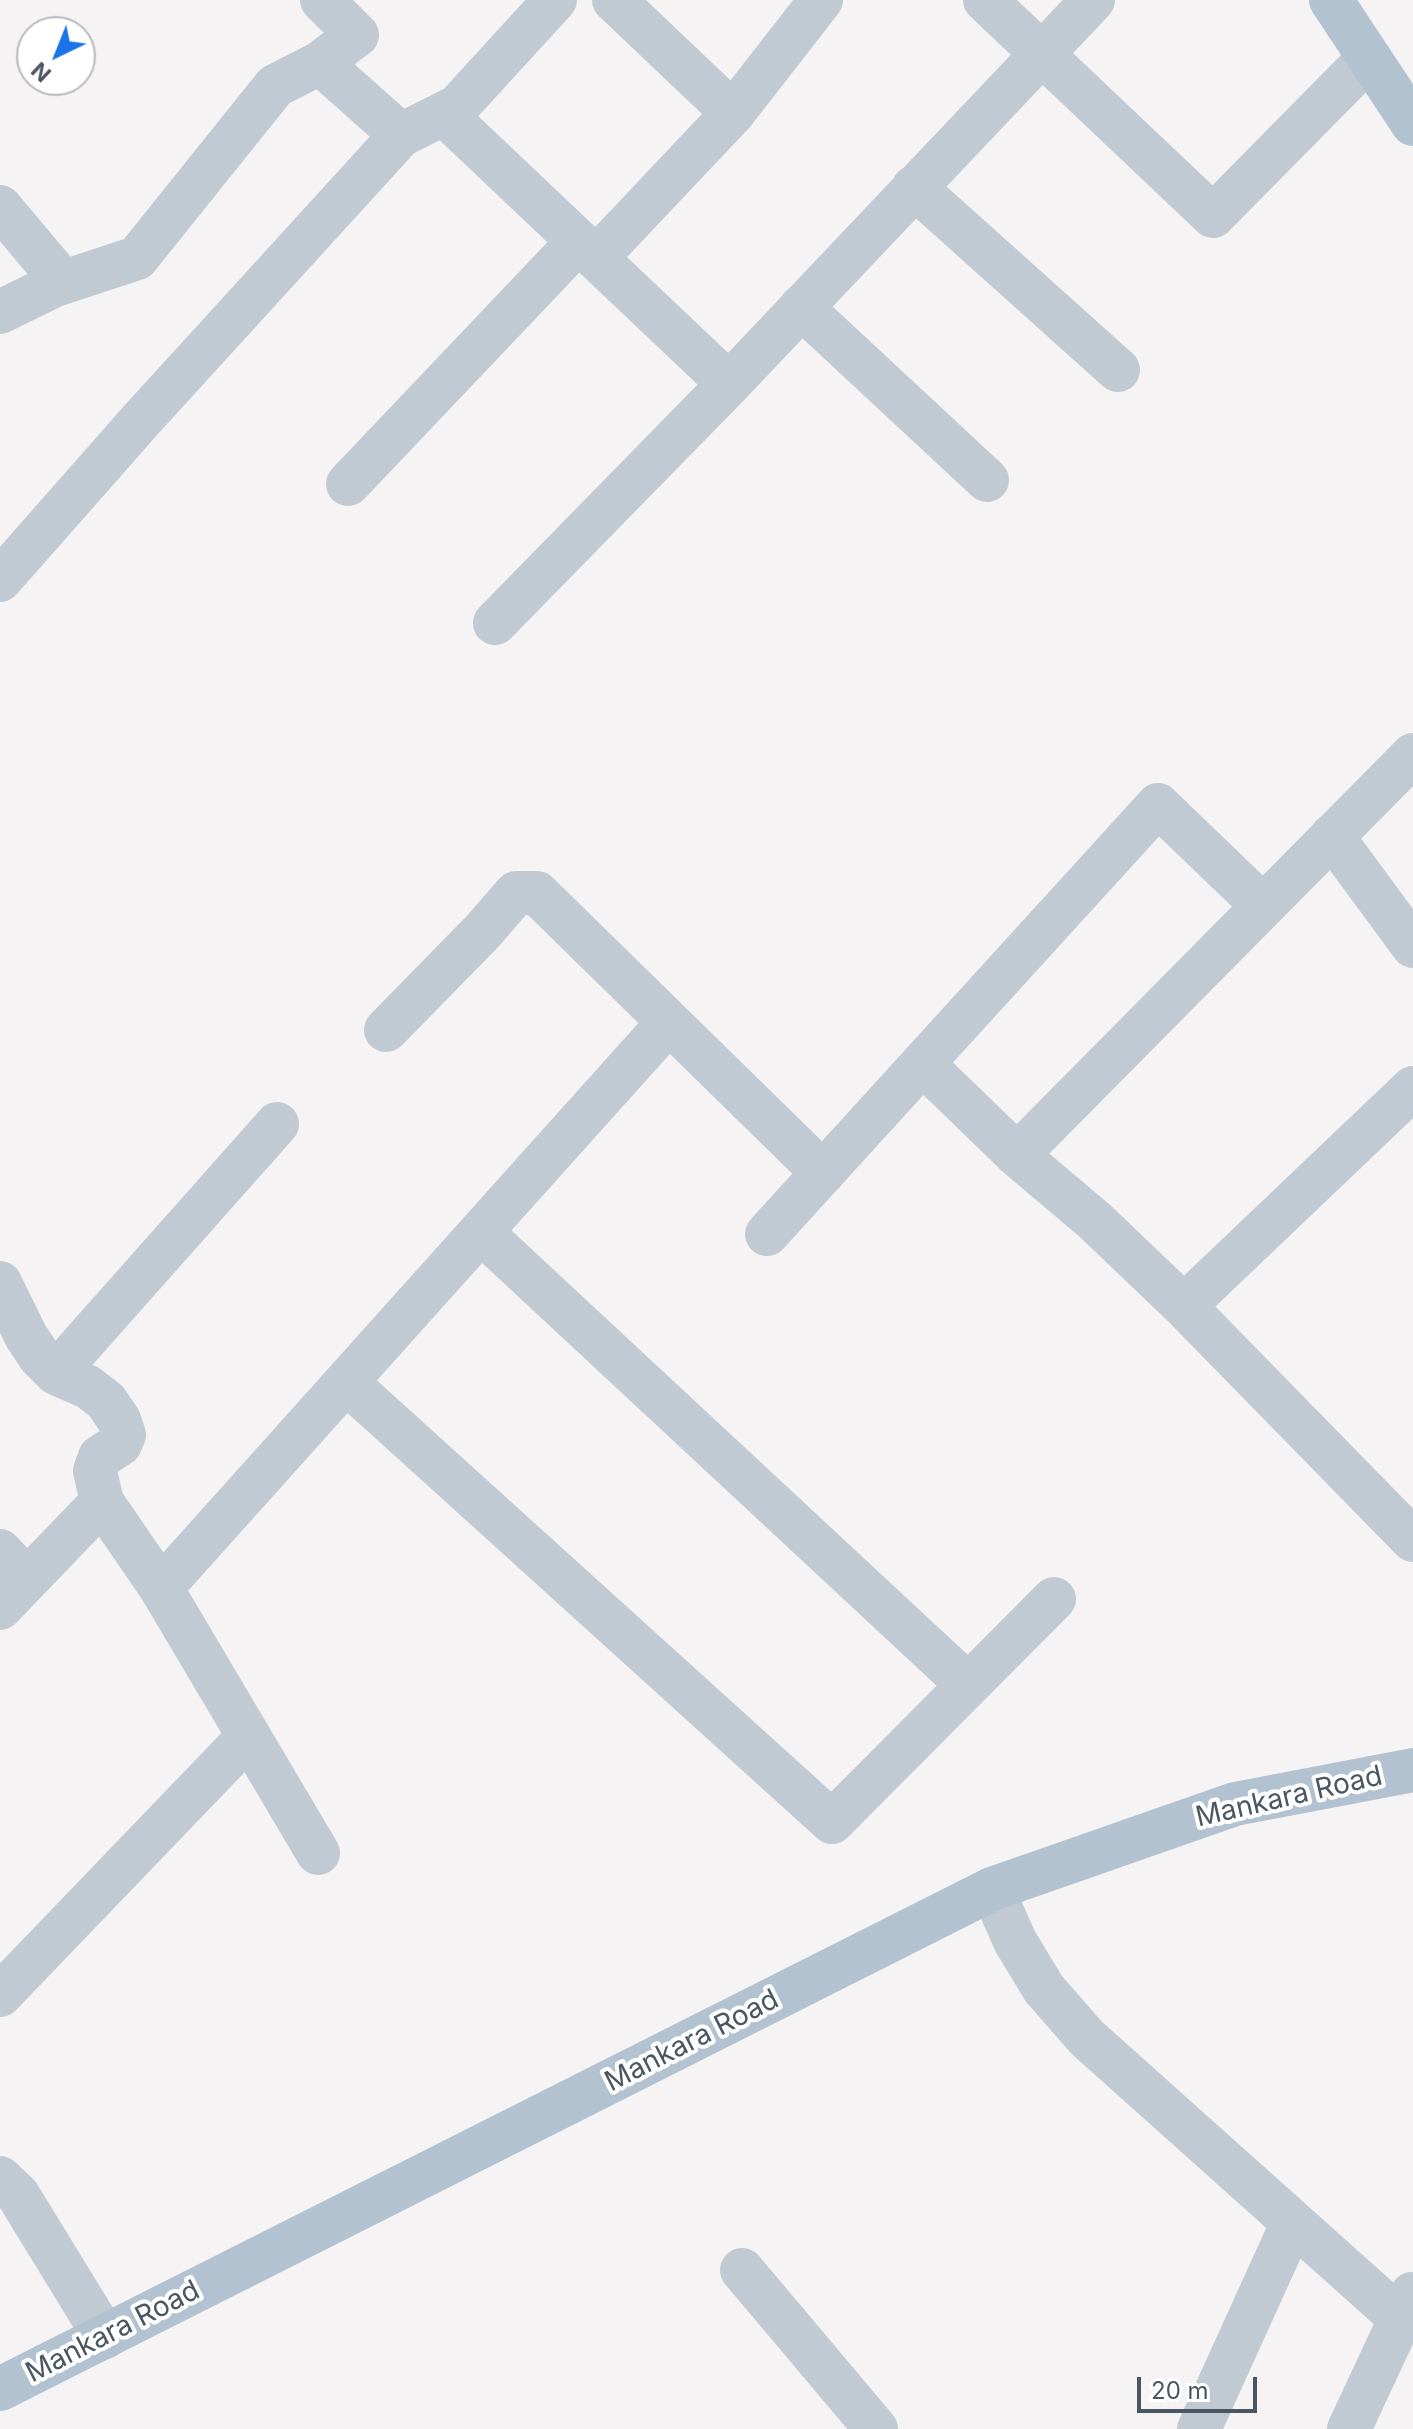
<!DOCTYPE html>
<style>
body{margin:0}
#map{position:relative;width:1413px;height:2429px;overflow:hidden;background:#f5f3f3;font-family:Inter,sans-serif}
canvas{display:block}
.north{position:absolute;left:16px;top:16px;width:80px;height:80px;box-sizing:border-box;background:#fff;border:2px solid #b7bbc0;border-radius:50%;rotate:223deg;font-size:22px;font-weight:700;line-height:32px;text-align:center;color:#4a5661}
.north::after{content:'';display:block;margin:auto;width:28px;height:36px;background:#1a73e8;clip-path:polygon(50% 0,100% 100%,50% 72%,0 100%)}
.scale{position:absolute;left:1137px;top:2377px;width:120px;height:36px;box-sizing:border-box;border:4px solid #4a5661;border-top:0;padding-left:10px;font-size:24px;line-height:28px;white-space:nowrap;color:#4a5661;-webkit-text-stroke:6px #fff;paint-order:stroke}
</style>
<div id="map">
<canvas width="1413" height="2429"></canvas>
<div class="north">N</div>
<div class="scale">20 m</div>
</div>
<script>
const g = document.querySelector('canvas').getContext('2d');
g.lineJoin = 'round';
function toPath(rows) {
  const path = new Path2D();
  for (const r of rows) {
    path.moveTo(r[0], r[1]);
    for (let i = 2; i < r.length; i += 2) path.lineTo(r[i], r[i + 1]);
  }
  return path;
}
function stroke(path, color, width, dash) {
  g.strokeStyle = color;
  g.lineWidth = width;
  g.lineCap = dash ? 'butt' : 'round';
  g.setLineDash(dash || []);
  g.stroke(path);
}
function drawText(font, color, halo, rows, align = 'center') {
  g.font = font + ' Inter,sans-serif';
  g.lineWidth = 8;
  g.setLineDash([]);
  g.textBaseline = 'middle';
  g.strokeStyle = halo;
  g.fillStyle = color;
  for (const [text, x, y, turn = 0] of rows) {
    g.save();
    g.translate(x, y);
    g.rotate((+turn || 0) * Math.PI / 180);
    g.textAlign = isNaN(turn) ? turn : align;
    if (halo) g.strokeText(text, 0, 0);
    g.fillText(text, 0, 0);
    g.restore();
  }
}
stroke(toPath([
 [614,0,733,113],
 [985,0,1213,216,1369,58],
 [320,63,401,135],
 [444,114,729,384],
 [914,187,1118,370],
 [0,207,63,282],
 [596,258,733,113,821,0],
 [801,307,987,480],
 [0,312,55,285,137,258,275,86,320,63,357,35,322,0],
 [348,484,578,242],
 [0,580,141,420,401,135,457,107,555,0],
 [495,623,729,384,1093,0],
 [1332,836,1413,946],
 [386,1030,482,932,516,893,537,893,823,1173],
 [923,1064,1017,1155,1095,1221,1184,1306,1413,1540],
 [1017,1155,1413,755],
 [481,1232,968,1685],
 [767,1234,1158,805,1263,906],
 [0,1283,26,1336,40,1357,56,1373,88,1387,106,1401,119,1420,124,1435,120,1444,100,1457,95,1471,102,1502,161,1588,318,1853],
 [1184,1306,1413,1088],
 [56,1373,277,1124],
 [346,1382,832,1822,1054,1599],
 [0,1551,27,1580],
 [161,1588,668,1023],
 [0,1608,102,1502],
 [992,1889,1015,1941,1044,1989,1087,2038,1400,2318],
 [0,1995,249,1736],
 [0,2178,18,2195,105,2337],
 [742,2270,876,2429],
 [1199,2429,1293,2222],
 [1349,2429,1412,2294]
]), '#c1cad2', 44);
stroke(toPath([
 [1331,0,1413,124],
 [0,2389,992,1889,1235,1804,1413,1770]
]), '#b3c2d1', 44);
drawText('28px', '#4a5661', '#fff', [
 ["Mankara Road",1289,1797,-13],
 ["Mankara Road",692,2041,-27],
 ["Mankara Road",113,2332,-27]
]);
</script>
